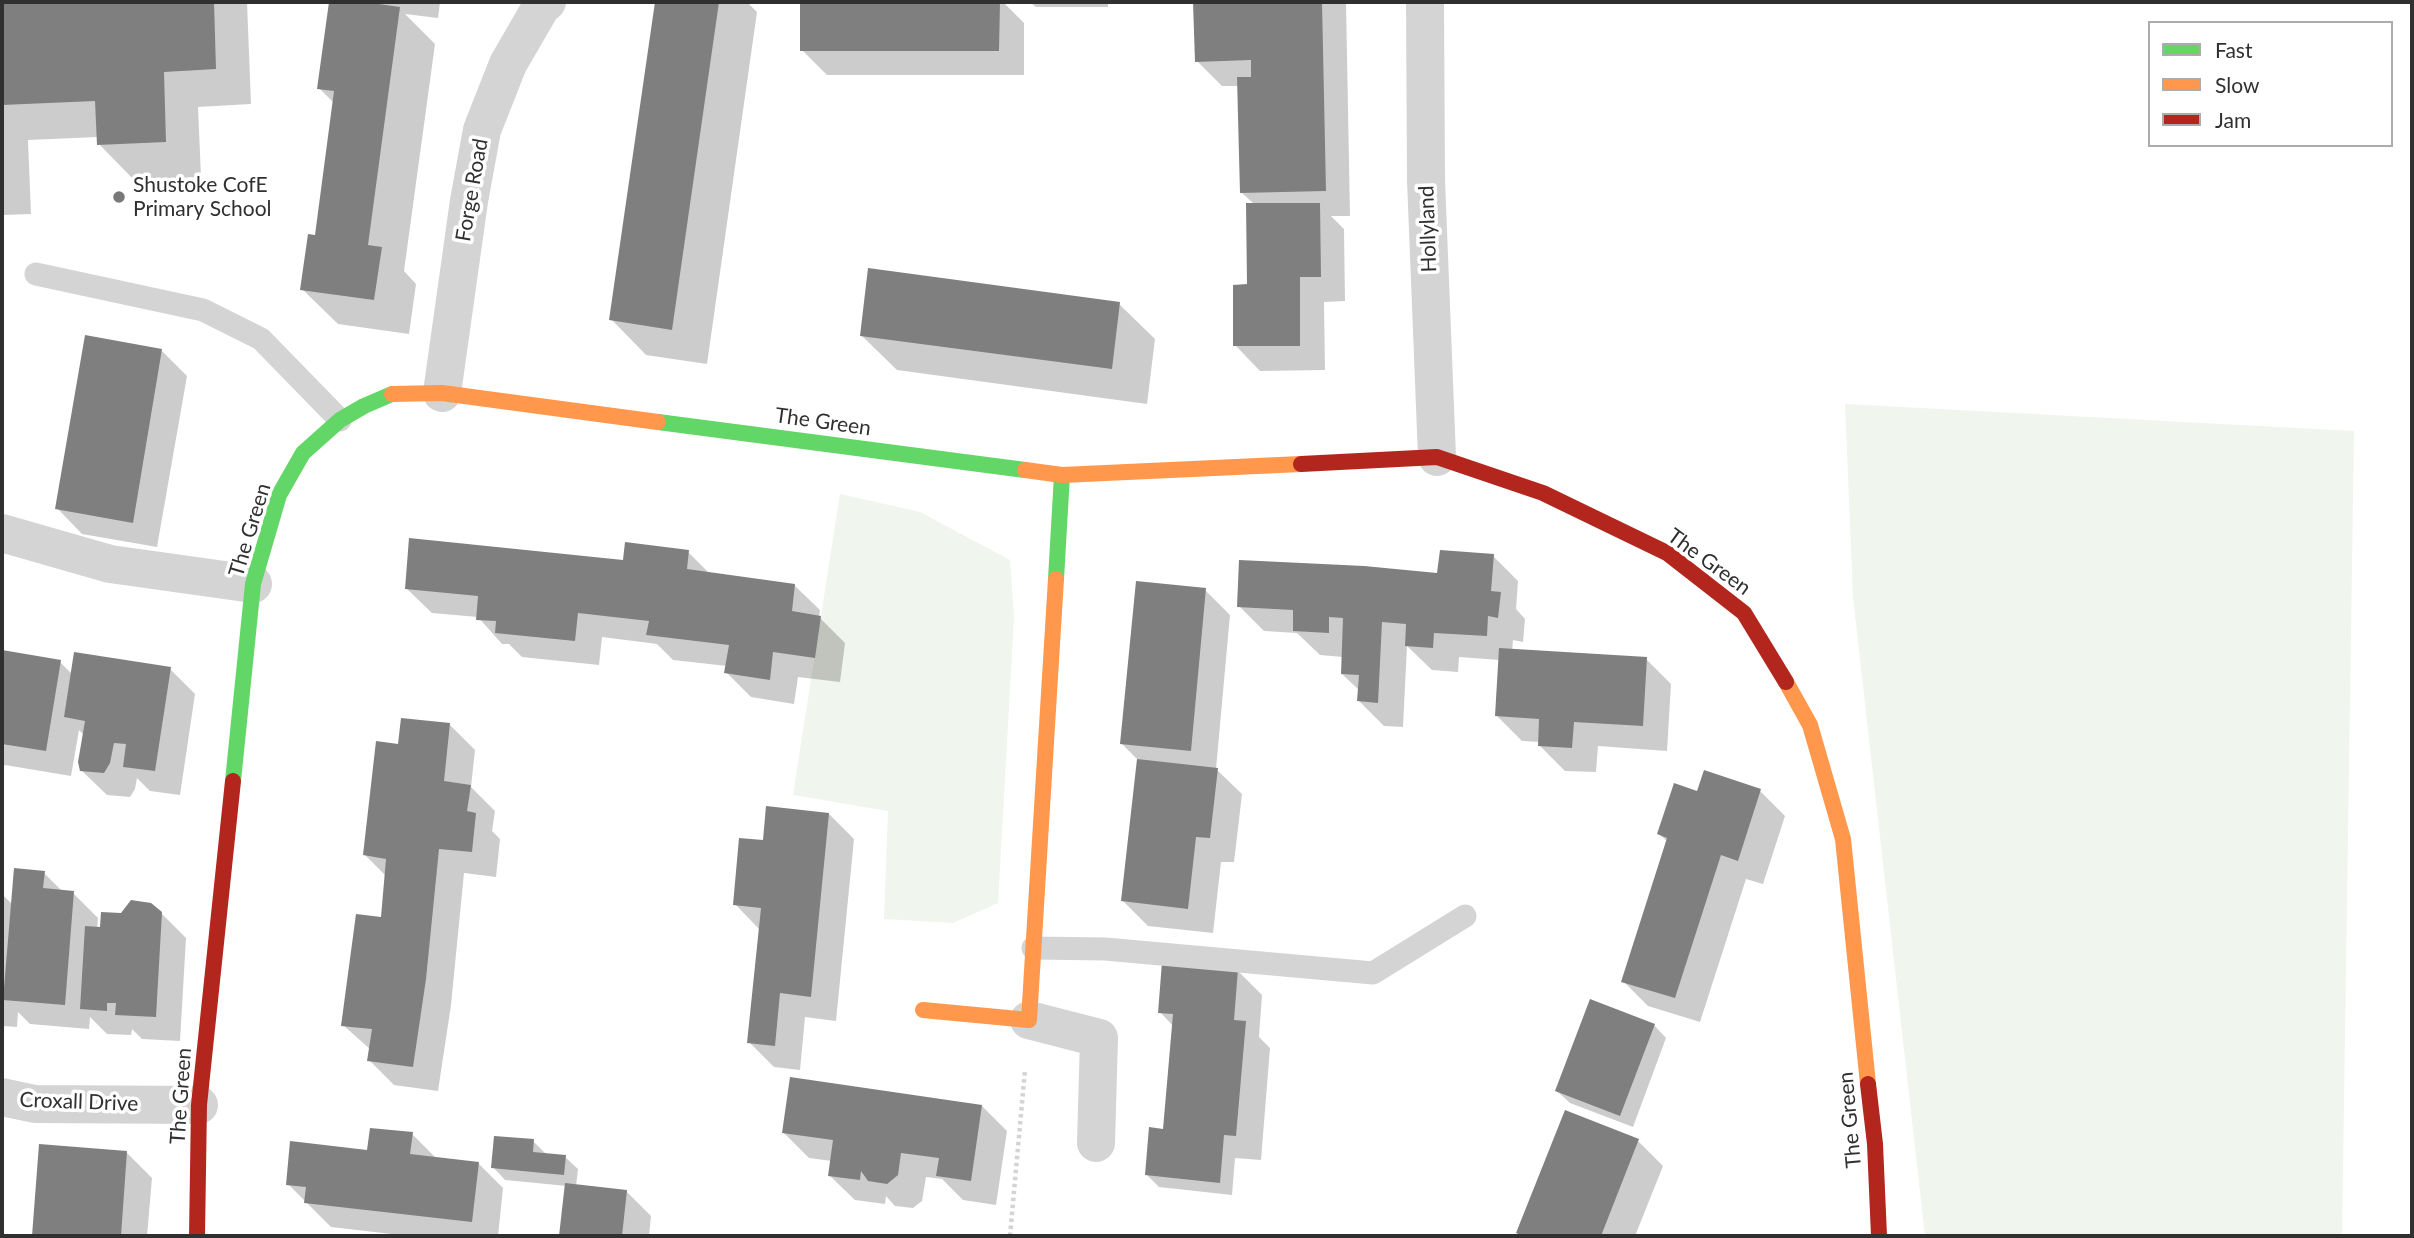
<!DOCTYPE html>
<style>
body{margin:0}
#map{position:relative;width:2414px;height:1238px;overflow:hidden;background:#fff;font-family:Lato,sans-serif}
canvas{display:block}
.frame{position:absolute;inset:0;border:4px solid #303030;pointer-events:none}
.legend{position:absolute;left:2148px;top:21px;width:245px;height:126px;box-sizing:border-box;background:#fff;border:2px solid #acacac;margin:0;padding:9px 12px;list-style:none;font-size:21px;color:#303030}
.legend li{display:flex;align-items:center;gap:14px;height:35px}
.legend b{width:35px;border:2px solid #acacac}
</style>
<div id="map">
<canvas width="2414" height="1238"></canvas>
<div class="frame"></div>
<ul class="legend">
<li><b style="height:9px;background:#63d668"></b>Fast</li>
<li><b style="height:9px;background:#ff974d"></b>Slow</li>
<li><b style="height:9px;background:#b3261e"></b>Jam</li>
</ul>
</div>
<script>
const g = document.querySelector('canvas').getContext('2d');
g.lineJoin = 'round';
function paint(path, color) {
  g.fillStyle = color;
  g.fill(path, 'evenodd');
}
function toPath(rows) {
  const path = new Path2D();
  for (const r of rows) {
    path.moveTo(r[0], r[1]);
    for (let i = 2; i < r.length; i += 2) path.lineTo(r[i], r[i + 1]);
  }
  return path;
}
function stroke(path, color, width, dash) {
  g.strokeStyle = color;
  g.lineWidth = width;
  g.lineCap = dash ? 'butt' : 'round';
  g.setLineDash(dash || []);
  g.stroke(path);
}
function drawText(font, color, halo, rows, align = 'center') {
  g.font = font + ' Lato,sans-serif';
  g.lineWidth = 7;
  g.setLineDash([]);
  g.textBaseline = 'middle';
  g.strokeStyle = halo;
  g.fillStyle = color;
  for (const [text, x, y, turn = 0] of rows) {
    g.save();
    g.translate(x, y);
    g.rotate((+turn || 0) * Math.PI / 180);
    g.textAlign = isNaN(turn) ? turn : align;
    if (halo) g.strokeText(text, 0, 0);
    g.fillText(text, 0, 0);
    g.restore();
  }
}
paint(toPath([
 [1845,404,2354,431,2342,1236,1925,1236,1853,597],
 [840,494,920,512,1010,560,1014,618,998,903,953,923,884,919,888,811,793,795]
]), '#f0f5ed');
paint(toPath([
 [2,2,247,2,251,104,198,107,201,177,134,180,99,144,98,137,28,140,31,214,2,215],
 [331,2,370,4,367,2,440,2,438,18,405,14,435,44,404,271,416,284,409,334,338,324,302,289,316,237,334,103,319,88],
 [656,2,747,2,757,12,707,364,646,355,611,319],
 [802,2,1003,2,1024,23,1024,75,827,75,802,50],
 [1030,2,1108,2,1108,7,1036,7],
 [1195,2,1346,2,1350,216,1331,216,1344,229,1345,301,1324,302,1325,370,1260,371,1235,345,1249,285,1254,204,1242,193,1239,86,1222,86,1197,61],
 [1119,304,1155,339,1147,404,897,370,861,335],
 [162,351,187,376,157,547,82,534,57,508],
 [688,552,710,574,794,585,820,610,819,617,845,643,840,682,798,677,794,704,751,697,726,672,727,666,673,660,657,644,602,637,599,665,522,657,509,644,502,644,478,617,432,613,406,588,624,562],
 [1493,556,1518,581,1516,609,1525,619,1523,642,1513,640,1512,651,1646,659,1671,684,1667,751,1598,746,1596,772,1565,771,1539,745,1540,742,1522,741,1497,716,1500,660,1459,657,1458,672,1432,670,1407,646,1403,727,1384,726,1359,701,1360,691,1342,674,1343,657,1320,655,1297,633,1264,631,1239,606,1439,575],
 [1205,590,1230,615,1216,769,1242,794,1234,862,1221,862,1213,933,1148,926,1123,901,1138,760,1122,744],
 [2,653,60,662,72,674,170,669,195,694,180,795,150,791,137,778,135,789,130,797,107,795,81,770,84,735,79,730,71,776,5,765,2,767],
 [450,725,475,750,471,787,495,811,492,831,500,839,496,877,464,873,451,1005,438,1091,394,1085,369,1060,371,1050,343,1025,382,919,386,876,365,855,400,746],
 [1760,791,1785,816,1763,884,1746,879,1700,1022,1648,1006,1623,981,1668,842,1659,834,1698,793],
 [829,814,854,839,836,1021,805,1017,800,1070,774,1067,749,1042,760,930,735,904,764,842],
 [44,873,63,892,73,893,98,918,97,929,161,913,186,938,180,1041,142,1039,132,1029,131,1035,107,1034,90,1017,89,1029,30,1024,18,1012,17,1027,2,1026,2,894,13,905],
 [1237,970,1262,995,1259,1037,1270,1048,1261,1160,1235,1158,1232,1195,1159,1187,1146,1174,1165,1130,1174,1027,1160,1012],
 [1654,1025,1666,1038,1633,1127,1570,1103,1557,1091],
 [982,1106,1007,1131,996,1205,963,1200,942,1179,926,1177,922,1201,913,1208,895,1206,886,1196,885,1204,855,1200,829,1175,832,1161,809,1158,784,1133],
 [412,1134,437,1159,478,1163,503,1188,498,1236,409,1236,331,1227,288,1184],
 [533,1141,546,1154,565,1157,578,1169,576,1186,626,1191,651,1216,649,1236,561,1236,567,1186,505,1180,493,1167],
 [1638,1141,1663,1166,1635,1236,1521,1236,1518,1233],
 [41,1145,127,1153,152,1178,147,1236,33,1236]
]), '#0003');
paint(toPath([
 [2,2,214,2,216,69,164,72,166,142,97,145,95,101,2,105],
 [329,2,365,2,400,7,368,245,382,247,374,300,300,290,308,234,315,235,334,91,317,89],
 [655,2,719,2,672,330,609,320],
 [800,2,1000,2,999,51,800,51],
 [1193,2,1322,2,1326,191,1240,193,1237,77,1251,77,1251,60,1195,62],
 [1246,203,1320,203,1321,277,1300,277,1300,346,1233,346,1233,285,1247,284],
 [868,268,1120,302,1112,369,860,336],
 [85,335,162,349,133,523,55,509],
 [409,538,623,560,625,542,689,550,687,569,795,584,792,611,821,616,815,658,773,652,770,680,724,673,729,645,646,635,649,621,578,613,575,641,495,633,496,621,476,620,478,596,405,589],
 [1440,550,1494,554,1491,591,1501,592,1498,618,1488,616,1487,636,1434,633,1433,648,1405,646,1406,624,1382,622,1378,703,1357,701,1359,675,1341,674,1343,618,1329,617,1329,633,1293,631,1293,610,1237,607,1239,560,1364,566,1437,573],
 [1136,581,1206,588,1191,751,1120,744],
 [1499,648,1647,657,1643,726,1574,722,1572,748,1538,746,1539,719,1495,716],
 [2,650,61,660,46,751,2,744],
 [74,652,171,667,155,771,123,767,126,744,114,743,110,763,104,773,80,771,78,762,85,721,64,717],
 [401,718,450,723,444,781,471,785,467,811,476,813,472,852,439,849,426,979,413,1067,367,1061,372,1029,341,1026,356,914,381,917,386,859,363,855,376,741,398,744],
 [1137,759,1218,768,1210,838,1196,837,1188,909,1121,901],
 [1704,770,1761,789,1738,861,1721,855,1675,998,1621,982,1667,838,1657,834,1674,783,1697,791],
 [766,806,829,813,811,997,780,993,775,1046,747,1043,761,908,733,905,739,838,763,840],
 [14,868,45,871,43,888,74,891,65,1005,3,1000],
 [131,900,151,903,162,912,156,1017,115,1015,116,1003,107,1003,107,1011,80,1009,85,926,100,927,101,912,121,913],
 [1162,962,1238,969,1234,1020,1246,1021,1236,1136,1224,1135,1220,1183,1145,1175,1149,1127,1163,1129,1173,1014,1158,1013],
 [1590,999,1655,1024,1620,1116,1555,1091],
 [790,1077,982,1105,971,1181,936,1176,939,1158,901,1153,898,1175,887,1184,868,1181,861,1171,860,1180,828,1176,833,1140,782,1133],
 [1565,1110,1639,1139,1601,1236,1523,1236,1516,1233],
 [370,1128,413,1132,410,1154,479,1162,472,1222,304,1203,306,1187,286,1185,290,1141,367,1150],
 [494,1136,534,1139,533,1152,566,1155,564,1175,491,1168],
 [39,1144,127,1151,121,1236,32,1236],
 [565,1183,627,1190,622,1236,559,1236]
]), '#7f7f7f');
stroke(toPath([
 [1010,1236,1025,1070]
]), '#d4d4d4', 4.5, [3.5, 3.5]);
stroke(toPath([
 [36,274,203,310,261,339,340,420],
 [1033,948,1105,949,1373,973,1465,916]
]), '#d4d4d4', 23);
stroke(toPath([
 [1425,2,1426,180,1437,457],
 [442,393,469,201,482,130,508,64,541,7,547,2],
 [2,533,110,564,253,584],
 [1029,1020,1099,1038,1096,1143],
 [2,1097,35,1104,199,1105]
]), '#d4d4d4', 38);
stroke(toPath([
 [658,422,1025,470],
 [1056,579,1062,475],
 [233,781,253,584,279,495,303,453,340,420,364,406,392,394]
]), '#63d668', 16);
stroke(toPath([
 [392,394,442,393,658,422],
 [1025,470,1062,475,1301,464],
 [1786,682,1810,725,1843,839,1868,1084],
 [923,1010,1029,1020,1056,579]
]), '#ff974d', 16);
stroke(toPath([
 [1301,464,1437,457,1543,493,1667,553,1744,613,1786,682],
 [1868,1084,1875,1144,1879,1236],
 [197,1236,199,1105,233,781]
]), '#b3261e', 16);
for (const [x, y, r, color] of [
 [119,197,7,"#787878"]
]) {
  const dot = new Path2D();
  dot.arc(x, y, r, 0, 2 * Math.PI);
  g.fillStyle = color;
  g.fill(dot);
  stroke(dot, '#fff', 2.5);
}
drawText('21px', '#303030', '#fff', [
 ["Shustoke CofE",133,185],
 ["Primary School",133,209]
], 'left');
drawText('21px', '#303030', '#fff', [
 ["Forge Road",472,190,-80],
 ["Hollyland",1428,229,-92],
 ["The Green",823,422,8],
 ["The Green",250,530,-73],
 ["The Green",1709,562,36],
 ["The Green",181,1096,-86],
 ["Croxall Drive",79,1102,2],
 ["The Green",1850,1120,-95]
]);
</script>
